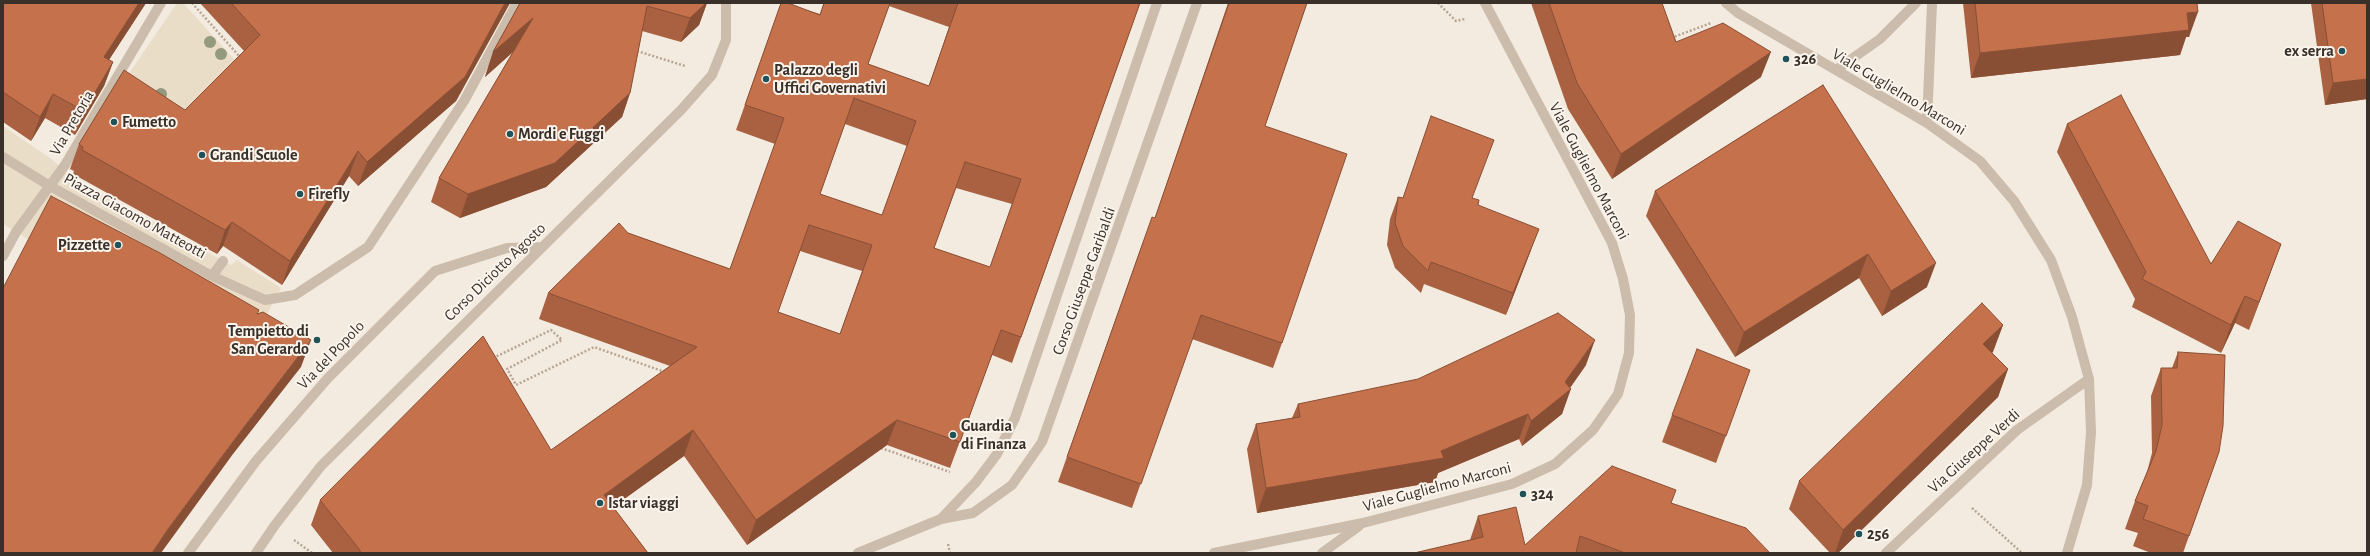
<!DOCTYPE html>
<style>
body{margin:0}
#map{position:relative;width:2370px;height:556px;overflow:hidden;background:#f3ebdf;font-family:"Alegreya Sans",sans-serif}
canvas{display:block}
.frame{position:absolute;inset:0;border:4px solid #39302a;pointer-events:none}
</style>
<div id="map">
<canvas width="2370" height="556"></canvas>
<div class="frame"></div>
</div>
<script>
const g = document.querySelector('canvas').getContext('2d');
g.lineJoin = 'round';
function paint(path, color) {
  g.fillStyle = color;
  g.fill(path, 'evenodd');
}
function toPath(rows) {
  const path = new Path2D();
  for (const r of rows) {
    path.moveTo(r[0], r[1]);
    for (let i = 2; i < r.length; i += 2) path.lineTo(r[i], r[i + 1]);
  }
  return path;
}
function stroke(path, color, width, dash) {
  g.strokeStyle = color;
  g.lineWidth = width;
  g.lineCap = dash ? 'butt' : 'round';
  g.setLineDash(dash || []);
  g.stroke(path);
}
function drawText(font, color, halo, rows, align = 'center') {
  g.font = font + ' "Alegreya Sans",sans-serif';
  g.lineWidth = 4;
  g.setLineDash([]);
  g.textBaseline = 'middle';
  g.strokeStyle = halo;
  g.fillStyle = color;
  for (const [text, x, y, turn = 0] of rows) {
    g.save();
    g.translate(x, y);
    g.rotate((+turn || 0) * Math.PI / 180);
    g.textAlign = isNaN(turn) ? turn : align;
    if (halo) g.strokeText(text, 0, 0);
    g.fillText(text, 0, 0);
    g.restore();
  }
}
paint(toPath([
 [177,3,183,3,242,68,190,120,126,78],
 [3,126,54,161,71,177,231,265,237,260,281,288,255,337,29,240,3,224]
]), '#eaddc7');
stroke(toPath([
 [192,3,240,57],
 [1438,3,1456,21,1465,19],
 [1671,38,1711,23],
 [637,51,685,66],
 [334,195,342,201],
 [493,358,551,330,562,340,507,369,516,385,594,347,665,372],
 [881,448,950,472],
 [1972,508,2022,553],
 [294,540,312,553],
 [948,544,950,553]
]), '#b7a695', 2.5, [2, 2]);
stroke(toPath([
 [1726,3,1738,13,1927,123,1980,161,2014,201,2051,260,2072,317,2089,379,2091,432,2087,485,2067,553],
 [1836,70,1880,39,1916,3],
 [1927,123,1932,3],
 [3,157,50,186,212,276,265,300,295,295,368,247,464,101,517,3],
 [3,256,16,232,65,165,161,3],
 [212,276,223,261],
 [941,519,976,482,997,454,1015,418,1157,3],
 [188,553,256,461,328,378,435,271,507,248,542,247],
 [256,553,275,525,321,466,681,110,712,75,726,40,726,3],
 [858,553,941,519,973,513,1012,485,1042,442,1197,3],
 [1214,553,1363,523,1512,484,1555,464,1593,430,1618,394,1629,353,1630,315,1623,279,1612,243,1485,3],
 [1322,553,1359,526],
 [1886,553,2017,430,2089,379]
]), '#cbbcab', 10);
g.fillStyle = '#939a7e';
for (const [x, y] of [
 [210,42],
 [221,54],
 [161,94]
]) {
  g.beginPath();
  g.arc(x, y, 6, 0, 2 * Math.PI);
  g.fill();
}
paint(toPath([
 [3,3,146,3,109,60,113,62,104,86,75,135,45,118,31,141,3,122],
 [200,3,510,3,456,101,358,186,349,176,282,285,223,246,217,254,73,174,74,171,70,169,79,144,185,110,244,51],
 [520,3,707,3,699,25,681,42,642,31,630,93,622,117,546,187,460,218,431,202,439,178,513,52,485,77,493,52],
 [781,3,820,14,824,3,1140,3,1012,363,992,355,950,468,887,445,747,545,684,456,613,507,648,553,333,553,311,525,320,500,551,450,670,366,539,319,548,293,628,233,730,269,775,144,736,130],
 [889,6,949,27,929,86,868,64],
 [845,124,907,146,882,215,820,194],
 [956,188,1012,204,990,267,934,248],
 [800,251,862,271,840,334,778,312],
 [1228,3,1307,3,1265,126,1282,343,1273,368,1192,339,1132,508,1058,482,1143,242,1155,218],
 [1531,3,1662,3,1676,42,1761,77,1612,179,1568,109],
 [1963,3,2197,3,2189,37,2186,37,2180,55,1971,78],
 [2311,3,2367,3,2367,99,2325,105],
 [1823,85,1927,287,1882,316,1859,278,1735,357,1646,216,1655,191],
 [1431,116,1473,198,1478,205,1531,250,1506,315,1424,284,1421,293,1395,268,1387,245,1390,219,1398,197,1403,198],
 [2067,124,2211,264,2281,244,2249,330,2235,323,2221,353,2132,307,2135,299,2057,152],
 [2003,325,1992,353,2008,369,1998,397,1838,553,1830,553,1789,509,1799,481],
 [2178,352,2219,452,2183,553,2151,553,2133,546,2138,533,2125,529,2135,501,2147,472,2152,453,2151,396,2161,368,2172,368],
 [1586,365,1570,388,1562,414,1522,446,1519,439,1438,473,1435,482,1257,513,1247,449,1256,424,1292,418,1298,404],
 [1750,370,1716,463,1662,442,1672,415],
 [1672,503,1770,553,1414,553,1470,540,1478,516,1525,545]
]), '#a96141');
paint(toPath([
 [139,3,146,3,95,81,104,57],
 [505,3,510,3,456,101,358,186,367,162],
 [706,3,707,3,699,25,681,42,690,18],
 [2198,12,2189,37,2186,37,2180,55,1971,78,1980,53,2187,13],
 [533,18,524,42,485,77,493,52],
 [1771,52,1761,77,1612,179,1621,154],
 [113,62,104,86,75,135,84,111],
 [2367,79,2367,99,2325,105,2333,83],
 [630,93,622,117,546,187,460,218,468,194],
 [53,94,45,118,31,141,40,117],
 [358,151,349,176,282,285,290,261],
 [232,222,223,246,217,254,225,230],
 [1539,229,1531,250,1506,315,1513,293],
 [2281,244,2271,271,2249,330,2259,302],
 [1868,254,1859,278,1735,357,1744,332],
 [1936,263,1927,287,1882,316,1891,291],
 [2245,296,2235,323,2221,353,2231,325],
 [2003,325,1993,352,1973,371,1983,344],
 [311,340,301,367,233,454,161,553,152,553,168,529,244,427],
 [1595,340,1586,365,1567,392,1571,389,1562,414,1522,446,1531,421,1565,382],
 [2008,369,1998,397,1838,553,1835,553,1843,530],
 [1528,414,1519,439,1438,473,1435,482,1257,513,1266,488,1441,451],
 [897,420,887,445,747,545,756,520],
 [693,430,684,456,595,520,604,495]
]), '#894f35');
const building = toPath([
 [3,3,139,3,104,57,113,62,84,111,53,94,40,117,3,92,3,3],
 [231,3,505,3,465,77,367,162,358,151,290,261,232,222,225,230,82,150,83,147,79,144,124,70,185,110,260,35,231,3],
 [520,3,706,3,690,18,647,6,630,93,555,163,468,194,439,178,533,18,493,52,520,3],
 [781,3,788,3,820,15,824,3,890,3,868,64,929,86,958,3,1140,3,1021,337,1001,330,960,442,897,420,756,520,693,430,604,495,648,553,361,553,359,549,320,500,483,336,551,450,697,347,548,293,619,223,628,233,730,269,784,118,745,105,781,3],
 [854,98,916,121,882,215,820,194,854,98],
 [965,162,1021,179,990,267,934,248,965,162],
 [809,225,872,245,840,334,778,312,809,225],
 [1229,3,1307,3,1265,126,1347,154,1282,343,1201,315,1141,484,1067,457,1152,217,1155,218,1229,3],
 [1549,3,1662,3,1676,42,1723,23,1771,52,1621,154,1577,83,1549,3],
 [1975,3,2197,3,2198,12,2187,13,2189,30,1980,53,1975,3],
 [2322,3,2367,3,2367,79,2333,83,2322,3],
 [1823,85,1936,263,1891,291,1868,254,1744,332,1655,191,1823,85],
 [2121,95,2211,264,2238,221,2281,244,2259,302,2245,296,2231,325,2142,279,2146,272,2067,124,2121,95],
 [1431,116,1494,140,1472,198,1479,200,1478,205,1539,229,1513,293,1431,262,1428,271,1403,246,1395,223,1398,197,1403,198,1431,116],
 [51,196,160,253,259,310,257,314,263,312,311,340,244,427,168,529,152,553,3,553,3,288,51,196],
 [1982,303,2003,325,1983,344,2008,369,1843,530,1799,481,1982,303],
 [1558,313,1595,340,1565,382,1571,389,1531,421,1528,414,1441,451,1444,458,1266,488,1256,424,1300,417,1298,404,1418,379,1558,313],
 [1697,349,1750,370,1726,436,1672,415,1697,349],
 [2178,352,2225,355,2223,426,2219,452,2189,536,2143,519,2148,506,2135,501,2156,451,2162,425,2161,368,2177,368,2178,352],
 [1612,466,1676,490,1671,503,1746,528,1770,553,1625,553,1580,536,1576,553,1414,553,1483,537,1478,516,1516,507,1525,545,1612,466]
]);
paint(building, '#c4714c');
stroke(building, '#894f35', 1);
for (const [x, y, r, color] of [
 [2342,51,4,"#20525a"],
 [1786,59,4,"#20525a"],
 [766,79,4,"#20525a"],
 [114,122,4,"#20525a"],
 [510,134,4,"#20525a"],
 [202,155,4,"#20525a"],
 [300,194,4,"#20525a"],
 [118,245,4,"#20525a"],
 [317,340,4,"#20525a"],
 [953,435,4,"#20525a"],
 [1523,494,4,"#20525a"],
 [600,503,4,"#20525a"],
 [1859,534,4,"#20525a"]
]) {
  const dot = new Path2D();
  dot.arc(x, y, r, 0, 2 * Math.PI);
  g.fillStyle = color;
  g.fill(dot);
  stroke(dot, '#faf4ec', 1.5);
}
drawText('bold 16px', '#39302a', '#faf4ec', [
 ["ex serra",2334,51,"right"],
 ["326",1794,59],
 ["Palazzo degli",774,70],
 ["Uffici Governativi",774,88],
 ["Fumetto",122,122],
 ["Mordi e Fuggi",518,134],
 ["Grandi Scuole",210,155],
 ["Firefly",308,194],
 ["Pizzette",110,245,"right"],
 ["Tempietto di",309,331,"right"],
 ["San Gerardo",309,349,"right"],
 ["Guardia",961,426],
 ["di Finanza",961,444],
 ["324",1531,494],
 ["Istar viaggi",608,503],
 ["256",1867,534]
], 'left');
drawText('16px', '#39302a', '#faf4ec', [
 ["Viale Guglielmo Marconi",1899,92,31],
 ["Via Pretoria",72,123,-60],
 ["Viale Guglielmo Marconi",1589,171,62],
 ["Piazza Giacomo Matteotti",135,216,29],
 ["Corso Diciotto Agosto",495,272,-44],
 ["Corso Giuseppe Garibaldi",1084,281,-70],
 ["Via del Popolo",331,355,-46],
 ["Via Giuseppe Verdi",1974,451,-42],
 ["Viale Guglielmo Marconi",1437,487,-15]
]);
</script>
